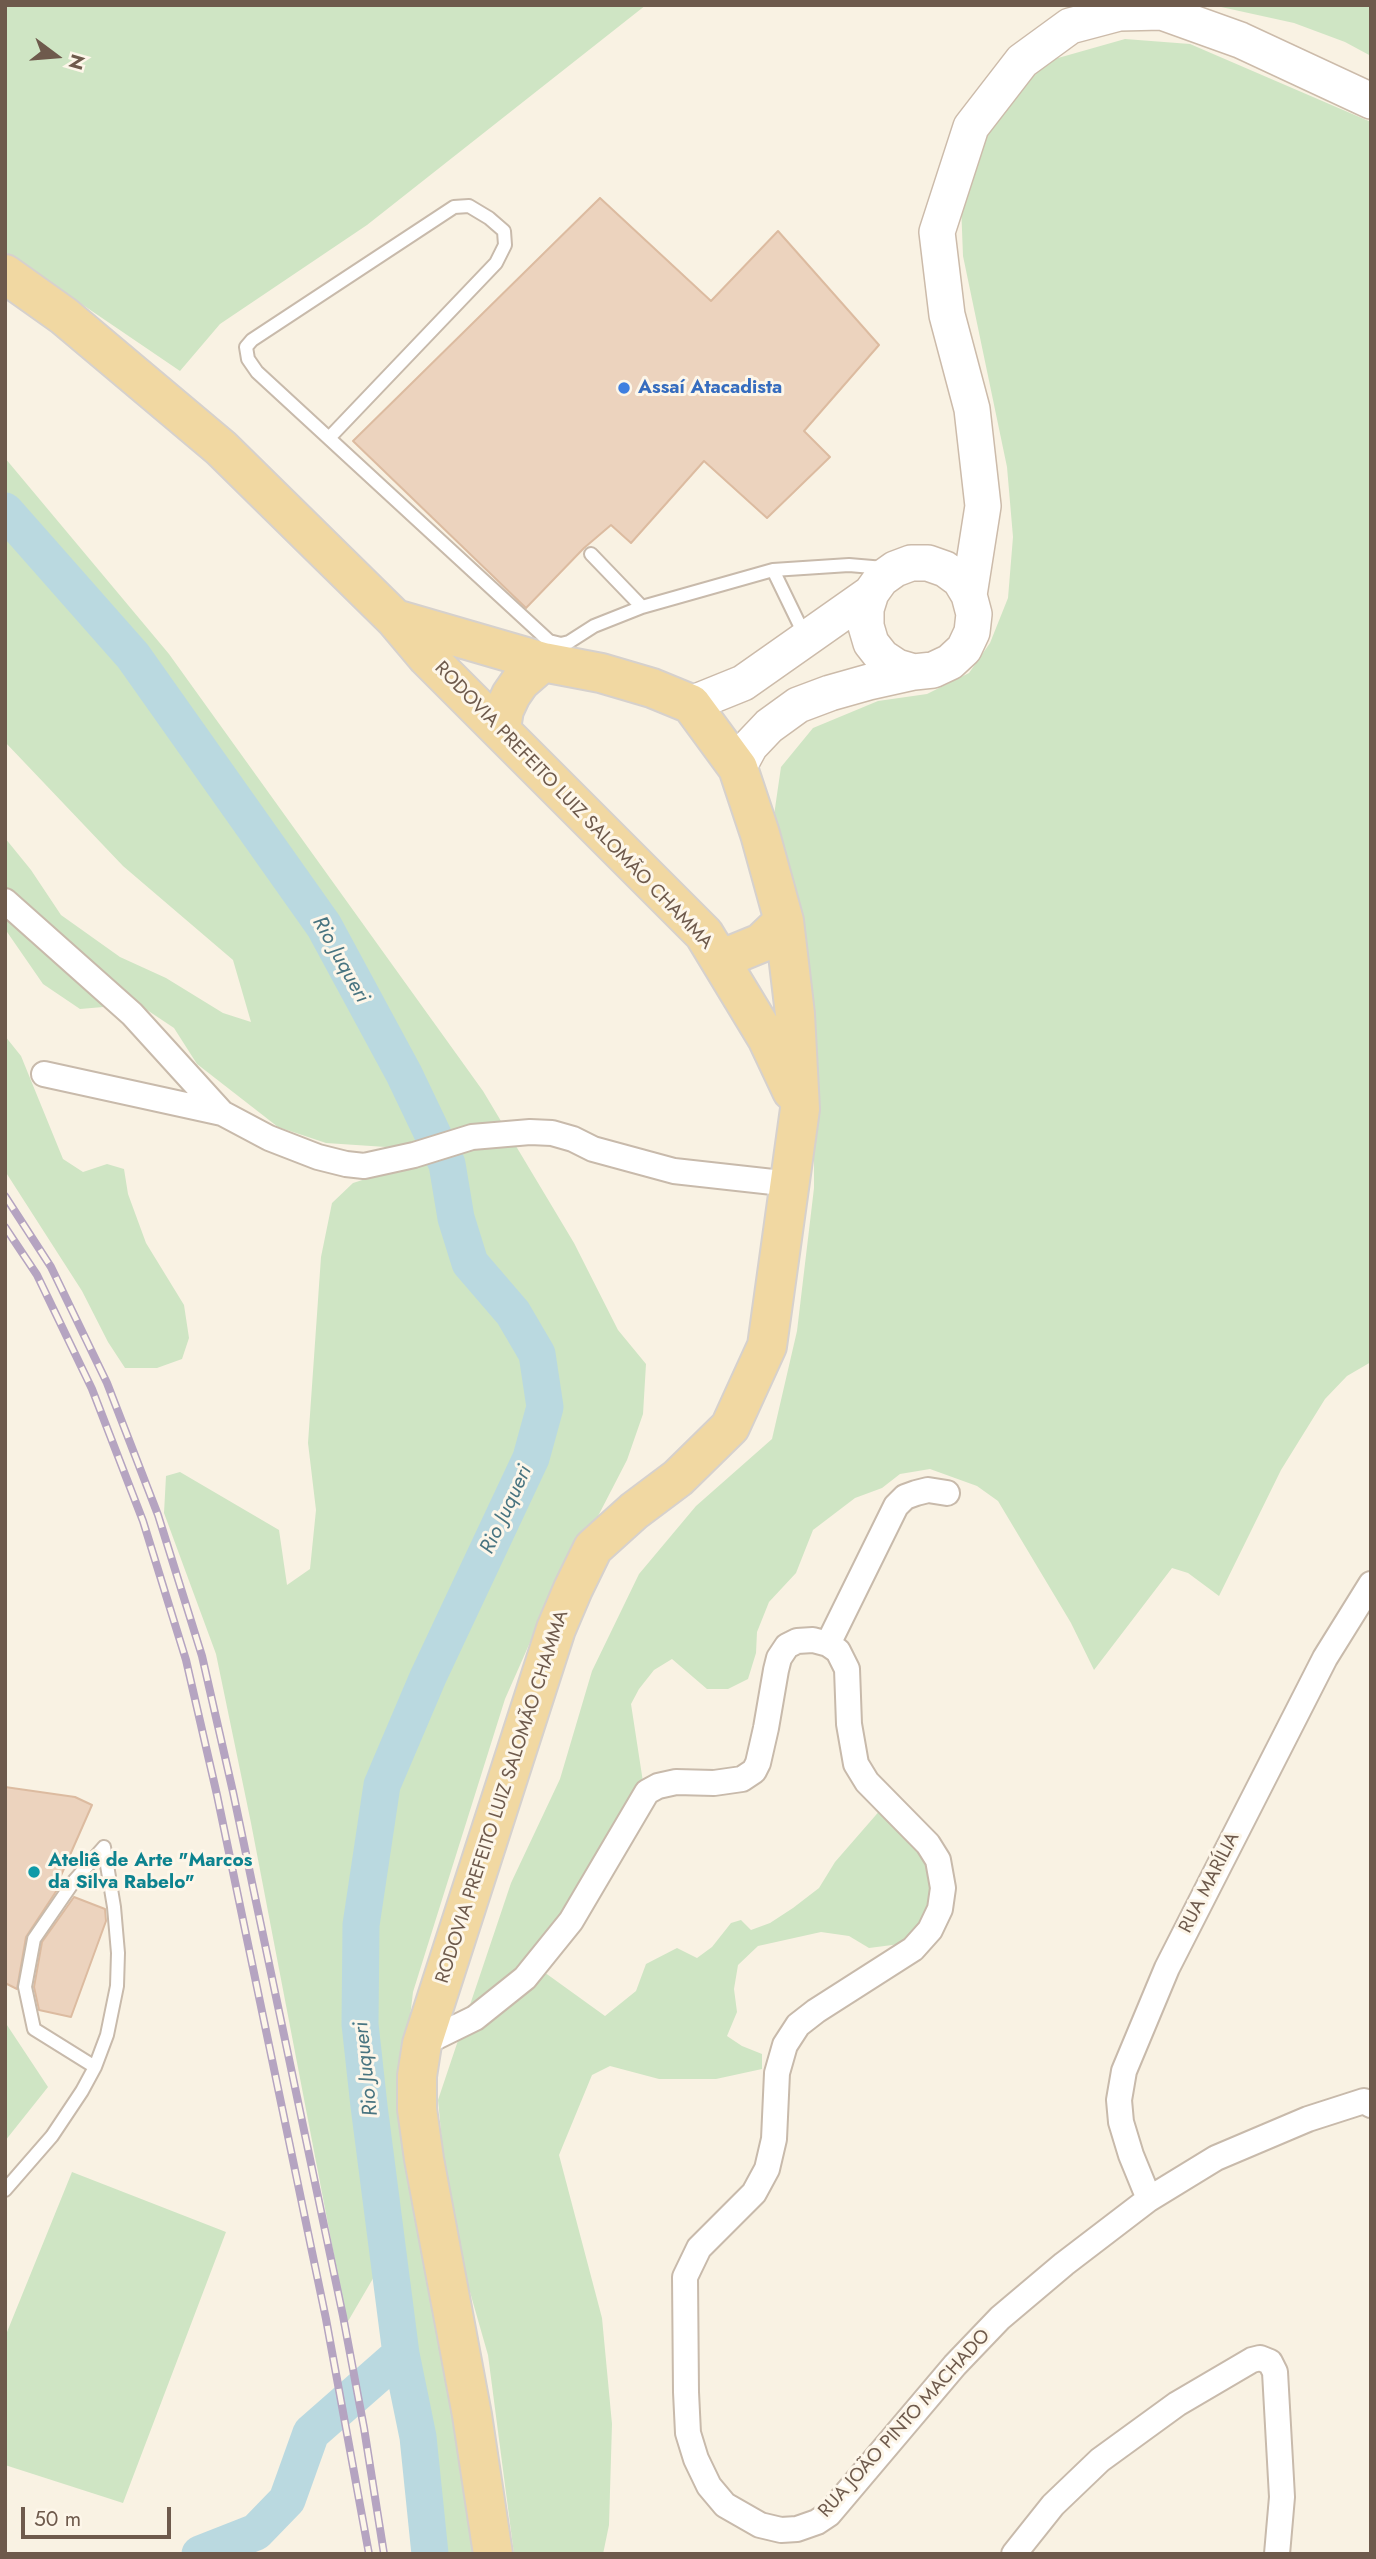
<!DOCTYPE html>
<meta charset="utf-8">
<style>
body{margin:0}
#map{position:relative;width:1376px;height:2559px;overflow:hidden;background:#f9f2e3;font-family:Jost,sans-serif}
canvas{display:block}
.frame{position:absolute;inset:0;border:7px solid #6e5a4c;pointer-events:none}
.north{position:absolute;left:21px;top:21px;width:70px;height:70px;-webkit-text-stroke:5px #fdf6e9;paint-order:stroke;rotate:106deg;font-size:19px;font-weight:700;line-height:28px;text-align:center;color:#6e5a4c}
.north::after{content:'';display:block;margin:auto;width:24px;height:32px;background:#6e5a4c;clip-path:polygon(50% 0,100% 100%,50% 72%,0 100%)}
.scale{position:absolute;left:21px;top:2507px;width:150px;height:32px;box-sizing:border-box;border:4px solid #6e5a4c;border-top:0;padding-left:9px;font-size:21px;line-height:24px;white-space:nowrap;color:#6e5a4c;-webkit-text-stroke:5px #fdf6e9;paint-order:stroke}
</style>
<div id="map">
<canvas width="1376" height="2559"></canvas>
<div class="frame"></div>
<div class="north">N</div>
<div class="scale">50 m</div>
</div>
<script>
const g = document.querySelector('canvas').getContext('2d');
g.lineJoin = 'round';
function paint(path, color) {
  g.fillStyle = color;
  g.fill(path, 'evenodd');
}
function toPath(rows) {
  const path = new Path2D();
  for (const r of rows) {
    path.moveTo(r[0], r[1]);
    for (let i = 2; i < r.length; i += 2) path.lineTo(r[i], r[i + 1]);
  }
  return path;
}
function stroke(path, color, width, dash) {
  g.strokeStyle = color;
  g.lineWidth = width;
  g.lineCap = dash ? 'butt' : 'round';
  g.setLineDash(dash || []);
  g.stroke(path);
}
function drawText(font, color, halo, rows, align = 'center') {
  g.font = font + ' Jost,sans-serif';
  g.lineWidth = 6;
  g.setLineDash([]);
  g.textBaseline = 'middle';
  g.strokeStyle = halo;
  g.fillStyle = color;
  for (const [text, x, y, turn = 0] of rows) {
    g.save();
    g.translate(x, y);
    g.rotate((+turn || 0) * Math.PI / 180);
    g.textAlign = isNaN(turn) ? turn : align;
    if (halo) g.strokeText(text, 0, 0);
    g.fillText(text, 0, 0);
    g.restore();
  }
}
paint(toPath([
 [5,5,646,5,367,225,220,324,180,371,5,252],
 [1212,5,1371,5,1371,56,1345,42,1294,23],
 [1125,39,1190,44,1371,122,1371,1362,1347,1376,1325,1399,1281,1470,1219,1596,1188,1573,1172,1568,1094,1670,1071,1623,998,1501,977,1486,930,1469,900,1474,882,1488,855,1498,813,1530,796,1573,769,1602,757,1632,756,1653,748,1679,728,1689,707,1689,672,1659,654,1670,639,1689,631,1704,643,1782,544,1972,605,2016,636,1991,646,1964,677,1948,697,1958,712,1947,731,1923,741,1920,751,1930,770,1923,793,1908,819,1888,835,1862,882,1808,934,1860,927,1928,900,1944,869,1948,849,1936,821,1932,758,1946,738,1965,734,1989,737,2012,727,2036,742,2046,762,2054,762,2069,716,2079,659,2079,610,2066,592,2075,559,2155,602,2318,612,2424,609,2525,603,2554,514,2554,488,2355,466,2278,447,2195,438,2100,511,1883,560,1779,592,1671,639,1574,696,1506,772,1439,797,1331,814,1188,814,1014,772,829,781,767,813,728,878,701,927,694,969,673,990,643,1008,598,1013,537,1007,467,963,256,961,204,970,165,1007,100,1051,60],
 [5,458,169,654,483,1091,574,1243,618,1330,646,1364,643,1414,627,1460,596,1520,558,1579,505,1699,413,1992,402,2084,476,2554,437,2554,425,2435,406,2346,395,2262,382,2263,347,2323,251,1823,216,1654,164,1513,166,1476,180,1472,279,1530,287,1585,310,1569,316,1510,308,1443,321,1257,332,1203,353,1183,400,1168,386,1147,326,1143,278,1127,197,1064,174,1028,138,1004,80,1009,43,984,5,929,5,838,31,870,61,915,120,957,166,978,223,1013,251,1022,233,960,123,866,5,742],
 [5,1036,21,1056,63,1159,83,1172,107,1164,124,1169,128,1194,146,1243,184,1305,189,1338,182,1359,157,1368,125,1368,108,1342,82,1291,5,1171],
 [5,2022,48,2087,5,2141],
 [72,2172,226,2232,123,2503,5,2465,5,2337]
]), '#cfe5c4');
stroke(toPath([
 [5,511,133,656,324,926,404,1074,447,1164,456,1218,470,1263,513,1313,537,1354,545,1407,531,1458,428,1677,382,1785,361,1925,360,2024,369,2106,401,2354,418,2437,430,2554],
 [200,2554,256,2532,287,2500,311,2433,401,2354]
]), '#bad9e0', 37);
const building = toPath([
 [600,198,711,301,778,231,879,345,804,431,830,457,767,518,704,461,631,543,611,525,584,548,526,608,353,441,600,198],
 [5,1787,75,1797,92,1805,55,1889,57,1890,26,1937,17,1989,5,1983,5,1787],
 [74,1897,105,1909,106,1921,71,2017,39,2010,34,1987,42,1942,74,1897]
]);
paint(building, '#ecd3be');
stroke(building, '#dcbba0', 2);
const lane = toPath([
 [329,438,496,263,505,245,504,231,489,218,469,206,454,207,252,340,246,347,248,359,257,372,549,641,561,644,569,642,594,626,642,607],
 [591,554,642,607,773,570,849,565,884,568],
 [773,570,805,636],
 [95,2067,34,2029,25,1987,34,1939,74,1881,104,1847],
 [5,2190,52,2136,82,2091,95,2067,107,2035,117,1986,118,1953,114,1907,104,1847]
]);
const street = toPath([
 [5,901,132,1014,222,1113,269,1138,318,1157,346,1164,364,1166,414,1155,472,1137,530,1132,552,1133,573,1139,593,1149,674,1171,791,1184],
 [44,1074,222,1113],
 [828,1644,896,1506,905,1497,916,1493,928,1490,947,1493],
 [422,2044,475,2018,525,1978,571,1921,647,1792,658,1786,676,1782,714,1783,742,1779,754,1771,758,1763,766,1728,776,1670,779,1658,787,1646,797,1641,813,1640,828,1644,838,1651,847,1669,849,1724,856,1764,867,1782,928,1844,938,1860,943,1888,940,1909,930,1930,913,1949,816,2011,798,2025,785,2045,777,2073,774,2139,767,2169,754,2193,699,2248,685,2277,686,2392,688,2433,696,2459,709,2486,725,2505,760,2525,781,2530,797,2529,817,2522,829,2514,955,2365,1000,2318,1064,2264,1149,2199,1216,2158,1308,2119,1364,2101,1371,2105],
 [1149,2199,1131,2155,1121,2122,1119,2100,1124,2071,1167,1968,1325,1658,1371,1584],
 [1014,2554,1053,2505,1100,2460,1177,2404,1252,2360,1260,2358,1270,2362,1275,2372,1282,2497,1277,2554]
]);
const secondary = toPath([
 [969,595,983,506,972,409,947,315,937,232,971,127,1022,61,1070,26,1119,13,1162,12,1240,40,1371,101],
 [691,704,743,683,871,593],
 [738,768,750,746,769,726,798,705,830,693,869,682,914,672,933,670,950,662,964,649,972,632,974,614,969,595,960,580,945,569,928,563,911,563,895,569,881,579,871,593,866,609,866,626,871,643,882,657,897,667,914,672]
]);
const primary = toPath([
 [5,274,64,316,221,448,395,619,427,657,704,934,767,1038,792,1091],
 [395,619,543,662,601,673,652,688,691,704,738,768,760,834,784,921,795,1014,800,1109,767,1346,730,1427,678,1478,634,1511,593,1548,573,1589,556,1629,422,2044,417,2076,417,2109,424,2159,472,2415,493,2554],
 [501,728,504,710,511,695,520,682,543,662],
 [722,959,761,943,784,921]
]);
stroke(lane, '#c8baab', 16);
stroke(street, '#c8baab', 28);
stroke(secondary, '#cba', 38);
stroke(primary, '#d6d1cd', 42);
stroke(lane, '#fff', 12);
stroke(street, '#fff', 24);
stroke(secondary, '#fff', 35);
stroke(primary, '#f1d8a2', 38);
const rail = toPath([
 [5,1196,51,1267,107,1383,158,1515,202,1656,233,1792,343,2316,364,2428,384,2554],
 [5,1227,37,1275,92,1389,143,1521,186,1660,217,1795,326,2319,369,2554]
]);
stroke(rail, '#b5a4c1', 8);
stroke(rail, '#fdf6e9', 5, [16]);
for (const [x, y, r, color] of [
 [624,388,7,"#3f7fe0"],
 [34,1872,7,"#0f9aa8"]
]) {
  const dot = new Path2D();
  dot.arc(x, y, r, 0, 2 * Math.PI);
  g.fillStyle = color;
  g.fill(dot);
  stroke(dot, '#fdf6e9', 2.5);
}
drawText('bold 19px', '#366cbe', '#fdf6e9', [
 ["Assaí Atacadista",638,388]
], 'left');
drawText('19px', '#6e5a4c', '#fdf6e9', [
 ["RODOVIA PREFEITO LUIZ SALOMÃO CHAMMA",573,806,46],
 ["RODOVIA PREFEITO LUIZ SALOMÃO CHAMMA",503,1797,-72],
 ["RUA MARÍLIA",1210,1883,-63],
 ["RUA JOÃO PINTO MACHADO",905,2424,-48]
]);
drawText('bold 19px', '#0d838f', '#fdf6e9', [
 ["Ateliê de Arte \"Marcos",48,1861],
 ["da Silva Rabelo\"",48,1883]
], 'left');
drawText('italic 21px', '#487480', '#fdf6e9', [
 ["Rio Juqueri",340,960,61],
 ["Rio Juqueri",507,1510,-65],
 ["Rio Juqueri",367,2069,-96]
]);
</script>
